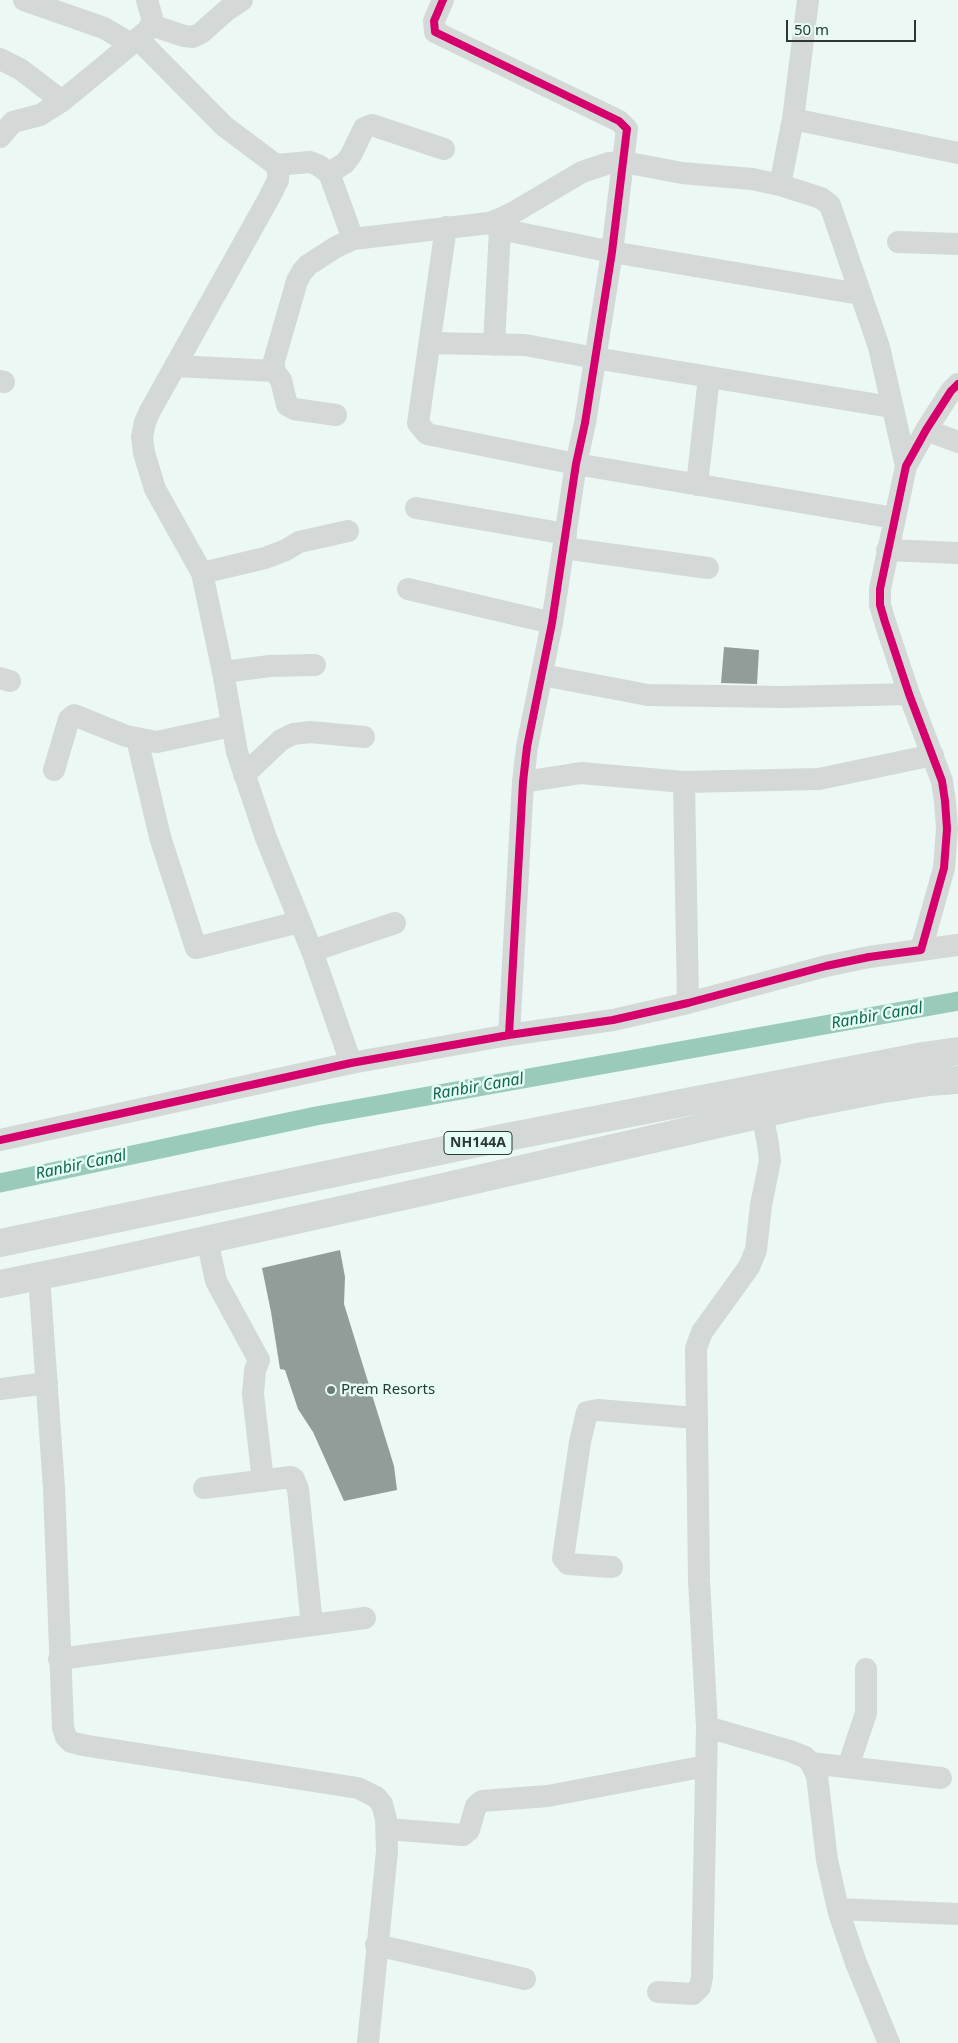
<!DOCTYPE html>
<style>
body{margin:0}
#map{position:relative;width:958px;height:2043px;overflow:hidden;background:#ebf8f4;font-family:"Noto Sans",sans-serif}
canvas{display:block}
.scale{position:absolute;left:786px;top:20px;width:130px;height:22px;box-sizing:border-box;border:2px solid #2c3833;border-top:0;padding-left:6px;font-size:15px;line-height:18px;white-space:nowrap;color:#2c3833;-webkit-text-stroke:4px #e5fef5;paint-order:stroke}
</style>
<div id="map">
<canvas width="958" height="2043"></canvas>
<div class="scale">50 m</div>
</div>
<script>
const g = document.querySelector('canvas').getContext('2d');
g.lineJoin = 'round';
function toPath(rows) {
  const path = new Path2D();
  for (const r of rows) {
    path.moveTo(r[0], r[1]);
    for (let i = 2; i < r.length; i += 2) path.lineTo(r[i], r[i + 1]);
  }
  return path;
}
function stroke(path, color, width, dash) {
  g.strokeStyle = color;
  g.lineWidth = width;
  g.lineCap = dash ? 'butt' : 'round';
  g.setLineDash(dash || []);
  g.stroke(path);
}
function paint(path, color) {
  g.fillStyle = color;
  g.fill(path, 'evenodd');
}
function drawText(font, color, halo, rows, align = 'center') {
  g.font = font + ' "Noto Sans",sans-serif';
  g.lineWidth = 5;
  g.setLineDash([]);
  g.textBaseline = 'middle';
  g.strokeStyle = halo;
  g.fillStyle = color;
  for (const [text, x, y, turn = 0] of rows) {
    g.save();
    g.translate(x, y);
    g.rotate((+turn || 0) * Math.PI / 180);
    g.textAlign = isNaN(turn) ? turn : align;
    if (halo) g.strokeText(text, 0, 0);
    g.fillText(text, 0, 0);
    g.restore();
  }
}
stroke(toPath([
 [0,1183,316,1116,958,1001]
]), '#99caba', 19);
paint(toPath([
 [724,647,759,650,757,684,721,683],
 [340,1250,345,1277,344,1304,394,1466,397,1490,344,1501,313,1432,298,1409,285,1370,280,1369,271,1312,262,1268]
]), '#929d9a');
stroke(toPath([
 [24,0,104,28,131,44],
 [443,0,434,21,435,32,619,121,627,129,612,252,585,423,576,464,552,623,527,747,523,782,509,1035],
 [151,25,184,36,193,37,201,33,227,10,242,0],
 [138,39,224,126,276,165,278,172,278,180,269,198,150,411,145,422,142,437,144,453,155,489,202,573,223,672,237,752,266,838,312,951,351,1063],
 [0,59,20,69,62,101],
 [793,119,958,153],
 [0,137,13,122,40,115,62,101,147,31,151,25,152,18,147,0],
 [276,165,310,162,318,165,329,173,353,239,489,223,502,218,516,211,582,172,609,163,624,162,682,173,752,179,780,185,821,198,830,205,879,347,906,466],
 [329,173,345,163,351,155,364,128,372,125,444,149],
 [780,185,793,119,808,0],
 [489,223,500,229,612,252,860,294],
 [446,227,418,423,427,434,576,464,894,518],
 [898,242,958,244],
 [430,343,525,345,595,358,891,407],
 [494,345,500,229],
 [175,366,274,371],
 [0,381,4,382],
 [336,415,294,409,287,405,281,380,274,371,274,361,297,281,302,272,308,265,336,247,353,239],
 [926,430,958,442],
 [697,485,709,377],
 [416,508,566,534],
 [564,548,708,568],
 [887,550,958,553],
 [202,573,265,558,286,550,299,542,348,531],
 [408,589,552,623],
 [223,672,270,666,315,665],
 [542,675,648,695,782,697,909,694],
 [0,678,10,681],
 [137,739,160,837,196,948,299,922],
 [54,770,69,719,74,715,126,736,157,742,231,726],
 [244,775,281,740,293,734,310,732,364,737],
 [523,782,581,773,684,782,688,1003],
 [684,782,819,779,933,755],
 [921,950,958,945],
 [312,951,395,923],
 [0,1140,351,1063,509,1035,613,1020,688,1003,826,966,869,957,921,950,944,868,947,829,945,801,942,781,909,694,885,622,880,605,880,589,906,466,926,430,951,391,958,384],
 [207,1239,216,1281,259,1360,255,1370,253,1394,263,1481],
 [39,1276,54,1488,63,1728,66,1737,71,1742,82,1745,358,1788,376,1797,382,1804,386,1819,387,1851,368,2043],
 [0,1389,47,1383],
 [204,1488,291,1477,294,1479,298,1489,312,1625],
 [612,1567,568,1564,563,1558,580,1442,587,1412,598,1410,696,1418],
 [59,1659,365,1618],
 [707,1727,790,1751,805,1757,811,1763,817,1776,827,1860,839,1913,856,1963,889,2043],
 [811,1763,941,1778],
 [848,1767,866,1713,866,1669],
 [387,1829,463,1835,469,1830,476,1806,482,1801,548,1796,706,1766],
 [838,1909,958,1914],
 [376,1945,525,1979],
 [658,1992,693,1994,700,1987,702,1977,707,1727,699,1580,696,1348,702,1332,749,1267,756,1250,761,1205,770,1161,768,1144,762,1114]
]), '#d4d8d7', 22);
stroke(toPath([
 [0,1243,502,1138,923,1056,958,1051],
 [0,1284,98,1264,435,1189,801,1105,878,1090,929,1082,958,1080]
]), '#d4d8d7', 28);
stroke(toPath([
 [443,0,434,21,435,32,619,121,627,129,612,252,585,423,576,464,552,623,527,747,523,782,509,1035],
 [0,1140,351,1063,509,1035,613,1020,688,1003,826,966,869,957,921,950,944,868,947,829,945,801,942,781,909,694,885,622,880,605,880,589,906,466,926,430,951,391,958,384]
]), '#d6006c', 8);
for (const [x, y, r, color] of [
 [331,1390,5,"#6f7b77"]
]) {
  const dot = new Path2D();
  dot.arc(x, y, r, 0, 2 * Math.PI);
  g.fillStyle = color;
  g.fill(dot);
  stroke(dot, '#e5fef5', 2);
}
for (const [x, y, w] of [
 [478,1143,68]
]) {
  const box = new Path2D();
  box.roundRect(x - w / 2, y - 11.5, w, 23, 4);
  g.fillStyle = '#e5fef5';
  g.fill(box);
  stroke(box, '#2c3833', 1);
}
drawText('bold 14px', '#2c3833', null, [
 ["NH144A",478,1143]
]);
drawText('15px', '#2c3833', '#e5fef5', [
 ["Prem Resorts",341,1390]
], 'left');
drawText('italic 16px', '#136651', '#e5fef5', [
 ["Ranbir Canal",877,1016,-10],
 ["Ranbir Canal",478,1087,-10],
 ["Ranbir Canal",81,1165,-12]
]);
</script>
